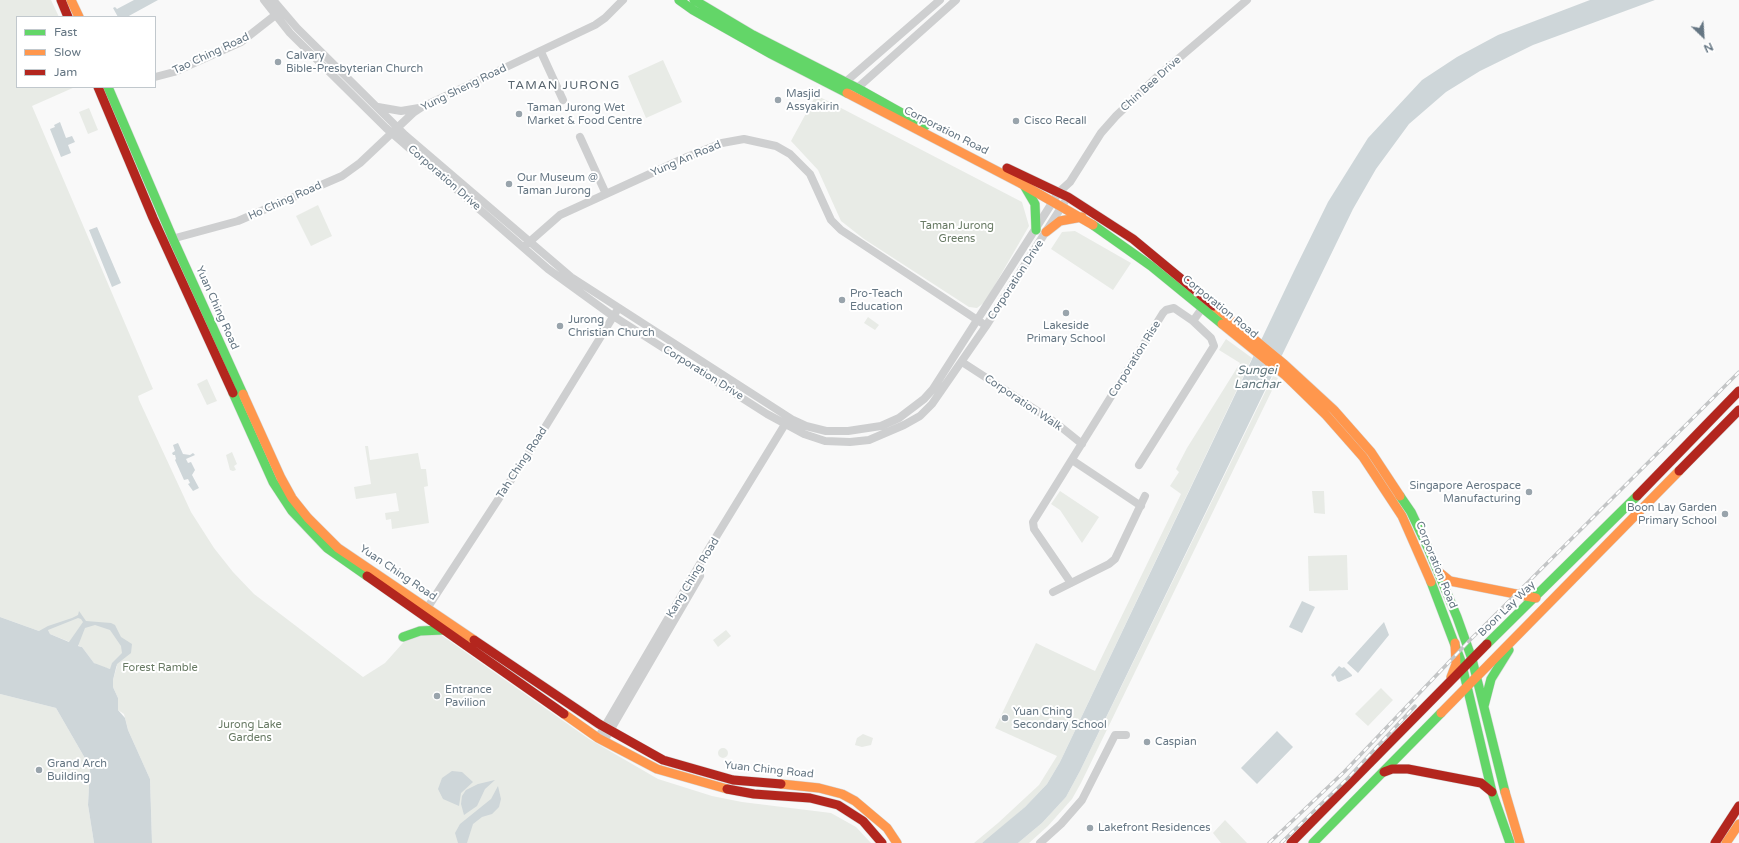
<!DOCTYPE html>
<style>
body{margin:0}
#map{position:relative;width:1739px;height:843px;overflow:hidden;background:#f9f9f9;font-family:"Varela Round",sans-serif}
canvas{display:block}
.legend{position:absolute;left:16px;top:16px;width:140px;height:72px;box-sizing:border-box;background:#fff;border:1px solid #c1c8cd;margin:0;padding:5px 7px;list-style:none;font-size:12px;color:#657683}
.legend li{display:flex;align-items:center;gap:8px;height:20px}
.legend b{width:20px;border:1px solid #c1c8cd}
.north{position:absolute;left:1683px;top:16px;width:40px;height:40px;-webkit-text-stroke:3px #fff;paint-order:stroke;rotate:155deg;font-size:11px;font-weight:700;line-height:16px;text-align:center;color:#657683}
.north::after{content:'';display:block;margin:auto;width:14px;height:18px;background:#657683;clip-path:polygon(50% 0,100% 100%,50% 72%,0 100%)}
</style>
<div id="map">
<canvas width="1739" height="843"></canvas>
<ul class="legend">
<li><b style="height:5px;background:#63d668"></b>Fast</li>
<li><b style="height:5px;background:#ff974d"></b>Slow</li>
<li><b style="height:5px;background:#b3261e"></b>Jam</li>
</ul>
<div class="north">N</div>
</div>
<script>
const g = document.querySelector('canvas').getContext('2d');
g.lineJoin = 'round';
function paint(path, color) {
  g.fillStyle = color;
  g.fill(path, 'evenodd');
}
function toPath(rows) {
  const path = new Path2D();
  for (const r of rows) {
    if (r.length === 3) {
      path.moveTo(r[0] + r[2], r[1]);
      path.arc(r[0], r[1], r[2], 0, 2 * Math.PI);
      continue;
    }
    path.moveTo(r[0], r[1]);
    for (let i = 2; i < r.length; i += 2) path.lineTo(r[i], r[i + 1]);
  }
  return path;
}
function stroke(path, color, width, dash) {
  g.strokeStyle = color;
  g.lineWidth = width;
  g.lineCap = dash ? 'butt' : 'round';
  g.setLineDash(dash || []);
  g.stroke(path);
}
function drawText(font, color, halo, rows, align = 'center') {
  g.font = font + ' "Varela Round",sans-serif';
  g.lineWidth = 4;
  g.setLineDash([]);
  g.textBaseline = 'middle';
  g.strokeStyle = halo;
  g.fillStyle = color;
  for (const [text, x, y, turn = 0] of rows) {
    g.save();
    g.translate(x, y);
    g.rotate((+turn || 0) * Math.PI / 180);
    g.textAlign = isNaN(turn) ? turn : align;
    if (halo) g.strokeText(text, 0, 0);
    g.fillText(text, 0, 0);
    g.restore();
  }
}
paint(toPath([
 [0,0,51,0,59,17,17,17,17,87,75,87,32,106,153,389,138,396,139,400,191,512,214,548,233,572,254,594,363,677,385,663,418,626,427,625,589,739,658,779,712,796,742,802,831,813,856,827,871,843,152,843,150,779,128,730,124,714,118,710,118,698,113,687,113,680,117,666,110,669,99,666,94,663,82,647,50,634,48,630,39,631,0,617],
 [663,60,682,102,646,118,628,76],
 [816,95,1022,202,1029,226,985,302,977,308,969,307,864,239,841,221,818,170,791,141],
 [89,108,98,130,88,134,79,112],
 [318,205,332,236,311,246,296,216],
 [1075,231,1131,263,1113,290,1051,249,1062,232],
 [868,317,879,325,875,330,864,323],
 [1226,339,1252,358,1060,762,1047,784,1025,807,991,837,982,843,974,843,998,823,1039,785,1057,756,995,728,1036,643,1095,671,1181,494,1170,486,1179,472,1176,469,1187,448,1240,363,1219,350],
 [1273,376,1278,378,1081,783,1072,799,1048,826,1029,843,1018,843,1042,823,1066,797,1080,771],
 [207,379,217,401,207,405,197,384],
 [365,446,368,446,370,460,418,453,421,469,426,469,428,486,424,487,429,523,392,529,391,519,386,520,385,513,399,511,396,493,356,499,354,487,371,484],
 [232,452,237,464,234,466,236,470,233,471,230,470,226,455],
 [1060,491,1099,517,1082,543,1060,510,1051,504],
 [1312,491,1324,491,1325,514,1314,513],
 [1347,555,1348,590,1309,591,1308,556],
 [726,630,731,636,718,647,713,640],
 [1381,688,1393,700,1368,726,1355,714],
 [0,694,56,708,90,767,88,805,94,843,0,843],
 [863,734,873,738,871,745,862,747,855,745,857,738],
 [723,753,5],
 [1225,820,1247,843,1221,843,1213,833]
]), '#e8ebe6');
paint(toPath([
 [134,0,158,0,127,17,118,17,113,8,115,7,117,9],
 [1590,0,1655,0,1533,45,1480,71,1446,92,1409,124,1376,169,1353,209,1080,771,1066,797,1042,823,1018,843,982,843,1025,807,1047,784,1060,762,1294,271,1328,202,1368,138,1422,80,1457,57,1498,35],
 [60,122,66,138,72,136,75,142,68,145,71,153,61,157,50,129,55,127,54,125],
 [97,227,121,283,112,287,89,230],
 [178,443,183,454,190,455,193,453,195,455,186,459,188,463,191,462,195,470,192,475,199,488,193,491,188,484,190,483,188,479,184,480,175,460,176,459,175,455,173,455,172,453,175,451,173,445],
 [1302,601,1315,607,1302,633,1289,627],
 [79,611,86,621,111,623,115,625,121,637,132,644,131,653,117,664,113,680,113,687,118,698,118,710,125,718,128,730,150,779,152,843,94,843,88,805,90,767,56,708,0,694,0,617,39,631,48,626,72,618,78,615],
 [78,618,81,619,83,622,69,642,50,634,48,630],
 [95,625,110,630,121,646,122,653,112,663,110,669,94,663,82,647,78,646,85,628],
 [1384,622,1389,635,1358,673,1347,663],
 [1339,666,1342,668,1344,667,1352,675,1352,676,1339,682,1337,681,1335,675,1333,677,1331,675],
 [1277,731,1293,747,1257,784,1241,768],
 [452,771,462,772,473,782,461,793,459,806,443,799,438,789,442,778],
 [495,780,485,789,477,806,464,815,461,804,462,796,466,790,478,784],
 [498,786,501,799,499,807,492,814,482,817,473,824,467,843,458,843,455,833,460,824,491,799]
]), '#ced6d9');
const fast = toPath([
 [679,0,693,10,771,54,847,93],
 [694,0,753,35,857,88,925,126],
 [108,87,173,239,243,394],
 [1025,187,1035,204,1036,230],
 [1093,225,1151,266,1222,324],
 [233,393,273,482,292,511,327,548,367,576],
 [1400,496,1411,512,1428,548,1457,617,1472,659,1505,792],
 [1431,582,1461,661,1492,792,1510,843],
 [403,637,420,631,443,630],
 [1487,644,1637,496],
 [1484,706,1491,679,1509,650],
 [1313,843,1441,713]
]);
const slow = toPath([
 [71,0,79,17],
 [847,93,1020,183,1093,225],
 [1046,232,1060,221,1082,217],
 [1214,306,1284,364,1334,410,1371,452,1400,496],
 [1222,324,1285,375,1326,415,1363,457,1402,516,1431,582],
 [243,394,281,478,292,498,308,518,338,548,474,640],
 [1439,572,1450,581,1536,598],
 [1451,677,1456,664,1455,643],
 [1441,713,1679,471],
 [564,714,598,738,657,769,727,789],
 [781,784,819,788,842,794,855,801,887,828,897,843],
 [1505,792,1520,843],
 [1726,843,1739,824]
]);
const jam = toPath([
 [61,0,68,17],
 [98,87,153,218,233,393],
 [1007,168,1068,197,1133,239,1214,306],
 [1679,471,1739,410],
 [1637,496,1739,391],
 [367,576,564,714],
 [474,640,599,724,663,760,733,780,781,784],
 [1384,772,1392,769,1408,769,1481,783,1492,792],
 [727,789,754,794,810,798,838,805,863,821,882,843],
 [1291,843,1487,644],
 [1715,843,1739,806]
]);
stroke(fast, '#d5d6d7', 10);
stroke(slow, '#d5d6d7', 10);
stroke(jam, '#d5d6d7', 10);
stroke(toPath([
 [264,0,290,33,386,128,548,269,610,314,767,414,804,434,825,441,850,442,869,440,904,425,920,416,932,404,986,326,1064,203],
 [273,0,297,28,405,135,571,277,793,420,806,426,826,431,848,431,881,426,899,418,924,399,933,389,1059,192,1070,182,1101,133,1116,116,1158,76,1247,0],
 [541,52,563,100],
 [155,77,174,72,241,42,278,13],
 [842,85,940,0],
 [854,91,956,0],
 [378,107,401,111,419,108],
 [580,137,606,194],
 [168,240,238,221,342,176,360,163,413,113,422,107,595,25,605,18,623,0],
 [527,244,560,215,687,157,722,143,744,139,776,146,790,154,810,174,831,220,841,230,982,323],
 [1193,321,1203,307],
 [962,362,1056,423,1082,444],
 [1072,460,1141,506],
 [1071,583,1034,529,1033,522,1163,313,1166,310,1174,308,1193,321,1211,338,1214,346,1139,465],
 [1053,592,1109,564,1115,559,1145,496],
 [424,613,539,437,616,312],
 [598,738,708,550,787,421],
 [604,741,700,576],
 [1040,843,1061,824,1082,800,1115,735,1126,735]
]), '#cecfd0', 8);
stroke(fast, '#63d668', 9);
stroke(slow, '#ff974d', 9);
stroke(jam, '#b3261e', 9);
const rail = toPath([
 [1269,843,1344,772,1471,639,1739,372],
 [1281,843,1348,778,1415,706]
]);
stroke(rail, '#c3c5c6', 3.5);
stroke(rail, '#fff', 2, [6]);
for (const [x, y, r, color] of [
 [278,62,4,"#99a4ac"],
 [778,100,4,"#99a4ac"],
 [519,114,4,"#99a4ac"],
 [1016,121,4,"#99a4ac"],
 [509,184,4,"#99a4ac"],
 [842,300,4,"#99a4ac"],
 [1066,313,4,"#99a4ac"],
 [560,326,4,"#99a4ac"],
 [1529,492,4,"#99a4ac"],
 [1725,514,4,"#99a4ac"],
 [437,696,4,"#99a4ac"],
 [1005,718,4,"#99a4ac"],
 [1147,742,4,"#99a4ac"],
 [39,770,4,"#99a4ac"],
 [1090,828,4,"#99a4ac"]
]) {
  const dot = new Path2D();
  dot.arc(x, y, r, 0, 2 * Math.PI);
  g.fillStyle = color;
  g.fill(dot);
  stroke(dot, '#fff', 1.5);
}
drawText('11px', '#657683', '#fff', [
 ["Tao Ching Road",211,54,-25],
 ["Chin Bee Drive",1151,84,-42],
 ["Yung Sheng Road",464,88,-26],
 ["Corporation Road",946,131,27],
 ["Yung An Road",686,159,-23],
 ["Corporation Drive",444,178,41],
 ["Ho Ching Road",285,201,-24],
 ["Corporation Drive",1016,280,-57],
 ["Corporation Road",1220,307,39],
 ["Yuan Ching Road",217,308,66],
 ["Corporation Rise",1135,359,-58],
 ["Corporation Drive",703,373,32],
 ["Corporation Walk",1023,403,34],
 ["Tah Ching Road",522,463,-57],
 ["Corporation Road",1436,565,68],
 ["Yuan Ching Road",398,573,34],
 ["Kang Ching Road",693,578,-59],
 ["Boon Lay Way",1507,609,-44],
 ["Yuan Ching Road",769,770,6]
]);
drawText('11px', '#657683', '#fff', [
 ["Calvary",286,56],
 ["Bible-Presbyterian Church",286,69],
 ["Masjid",786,94],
 ["Assyakirin",786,107],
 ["Taman Jurong Wet",527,108],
 ["Market & Food Centre",527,121],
 ["Cisco Recall",1024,121],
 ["Our Museum @",517,178],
 ["Taman Jurong",517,191],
 ["Pro-Teach",850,294],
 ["Education",850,307],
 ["Jurong",568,320],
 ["Christian Church",568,333],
 ["Lakeside",1066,326,"center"],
 ["Primary School",1066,339,"center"],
 ["Singapore Aerospace",1521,486,"right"],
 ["Manufacturing",1521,499,"right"],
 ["Boon Lay Garden",1717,508,"right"],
 ["Primary School",1717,521,"right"],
 ["Entrance",445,690],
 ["Pavilion",445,703],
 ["Yuan Ching",1013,712],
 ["Secondary School",1013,725],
 ["Caspian",1155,742],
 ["Grand Arch",47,764],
 ["Building",47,777],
 ["Lakefront Residences",1098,828]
], 'left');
drawText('11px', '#687a64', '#fff', [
 ["Taman Jurong",957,226],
 ["Greens",957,239],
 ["Forest Ramble",160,668],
 ["Jurong Lake",250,725],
 ["Gardens",250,738]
]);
g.letterSpacing = '1px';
drawText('12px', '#57646e', '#fff', [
 ["TAMAN JURONG",564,86]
]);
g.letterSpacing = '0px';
drawText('italic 12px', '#60757c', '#fff', [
 ["Sungei",1257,371],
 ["Lanchar",1257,385]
]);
</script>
